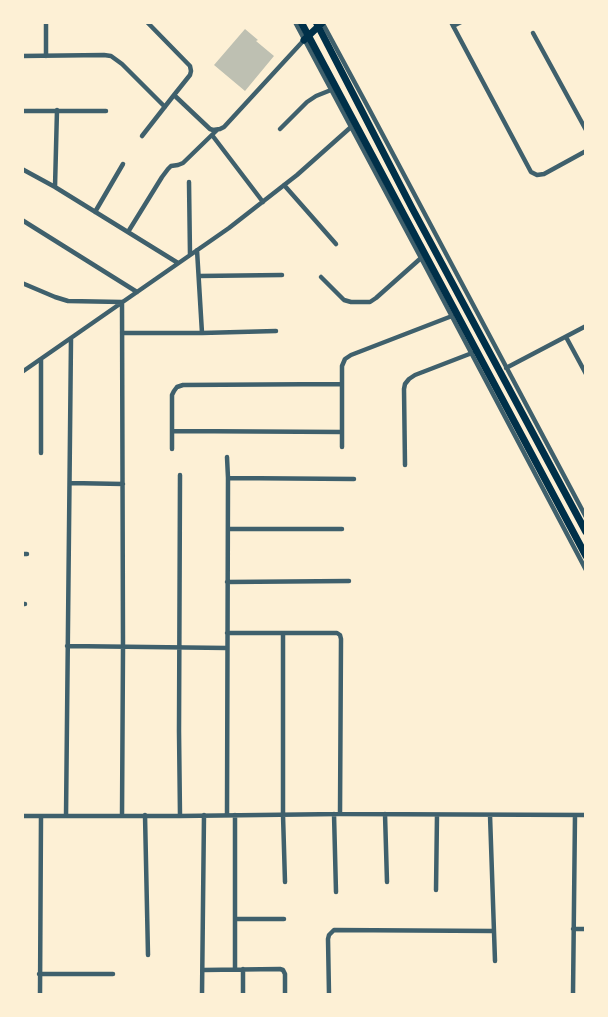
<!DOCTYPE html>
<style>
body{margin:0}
#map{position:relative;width:608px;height:1017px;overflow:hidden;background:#fdf0d5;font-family:Roboto,sans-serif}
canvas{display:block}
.frame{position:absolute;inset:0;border:24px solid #fdf0d5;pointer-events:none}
</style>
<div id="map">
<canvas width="608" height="1017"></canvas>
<div class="frame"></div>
</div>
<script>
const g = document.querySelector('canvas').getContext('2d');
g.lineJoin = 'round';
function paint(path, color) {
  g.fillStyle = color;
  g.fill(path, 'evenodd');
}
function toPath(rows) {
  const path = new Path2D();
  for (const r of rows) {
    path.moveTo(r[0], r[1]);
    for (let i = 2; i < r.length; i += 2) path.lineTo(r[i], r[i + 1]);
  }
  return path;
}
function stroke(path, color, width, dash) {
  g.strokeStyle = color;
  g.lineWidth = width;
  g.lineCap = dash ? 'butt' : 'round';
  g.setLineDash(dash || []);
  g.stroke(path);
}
paint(toPath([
 [245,29,258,40,256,41,274,56,245,91,214,65]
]), '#bec0b2');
stroke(toPath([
 [295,22,421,258,586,570],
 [322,22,368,107,586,517],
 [451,22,531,172,537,175,544,174,586,151],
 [453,26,461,22],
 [533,33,586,130],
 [22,56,104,55,111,56,122,64,165,107],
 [46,56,46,22],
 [174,95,210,129,213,130,220,129,224,127,304,40],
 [22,111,106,111],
 [280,129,307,102,316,96,331,90],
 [212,135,263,202],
 [142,136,174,95,190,75,191,71,190,66,147,22],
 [22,169,55,187,178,263],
 [189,182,190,255],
 [284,185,336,244],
 [55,187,57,110],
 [95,212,123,164],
 [22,220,137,292],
 [128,232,162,177,168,169,171,166,178,165,183,163,217,130],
 [197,250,202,333,276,331],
 [199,276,282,275],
 [321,277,344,300,351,302,370,302,376,298,421,258],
 [22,283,55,297,68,301,122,302,123,648,122,816],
 [122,333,202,333],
 [566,337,586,374],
 [41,360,41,453],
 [506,368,586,326],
 [22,372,229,228,297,175,351,127],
 [172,431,342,432],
 [342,447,342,366,345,359,351,355,452,316],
 [172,449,172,395,174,391,177,387,183,385,342,384],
 [227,457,228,478],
 [405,465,404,389,405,384,409,379,415,375,472,353],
 [180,475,179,731,180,816],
 [70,483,123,484],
 [228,529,342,529],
 [22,554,27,554],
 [227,582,349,581],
 [22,604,25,604],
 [227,633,337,633,340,635,341,639,340,814],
 [283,633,283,815,285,882],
 [67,646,227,648],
 [334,814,336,892],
 [385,814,387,882],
 [145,815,148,955],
 [227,815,228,478,354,479],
 [235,815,235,969],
 [490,815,495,961],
 [22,816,180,816,340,814,586,815],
 [66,816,71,339],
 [436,890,437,815],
 [235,919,284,919],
 [573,929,586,929],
 [243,969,243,994],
 [203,970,280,969,283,970,285,974,285,994],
 [39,974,113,974],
 [40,994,41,816],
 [202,994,204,815],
 [329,994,328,939,329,935,334,930,493,931],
 [573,994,575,815]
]), '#3f606c', 4.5);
stroke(toPath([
 [301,22,586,556],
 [316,22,412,208,586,532],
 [304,40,322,23]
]), '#003049', 7);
</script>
